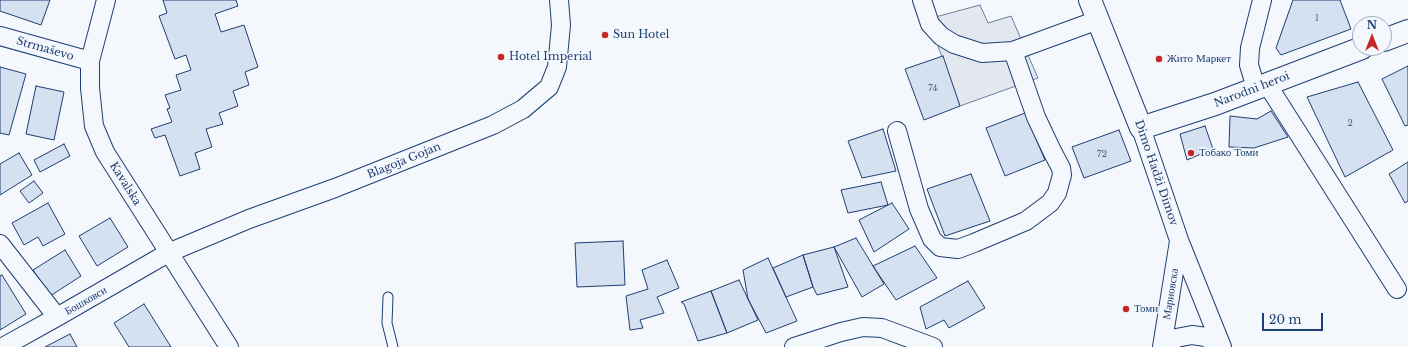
<!DOCTYPE html>
<meta charset="utf-8">
<style>
body{margin:0}
#map{position:relative;width:1408px;height:347px;overflow:hidden;background:#f4f7fb;font-family:"Libre Baskerville",serif}
canvas{display:block}
.north{position:absolute;left:1352px;top:16px;width:40px;height:40px;box-sizing:border-box;background:#f4f7fb;border:1px solid #9eadc5;border-radius:50%;rotate:0deg;font-size:11px;font-weight:700;line-height:16px;text-align:center;color:#1d3f73}
.north::after{content:'';display:block;margin:auto;width:14px;height:18px;background:#c62828;clip-path:polygon(50% 0,100% 100%,50% 72%,0 100%)}
.scale{position:absolute;left:1262px;top:313px;width:61px;height:18px;box-sizing:border-box;border:2px solid #1d3f73;border-top:0;padding-left:5px;font-size:12px;line-height:14px;white-space:nowrap;color:#1d3f73;-webkit-text-stroke:3px #f4f7fb;paint-order:stroke}
</style>
<div id="map">
<canvas width="1408" height="347"></canvas>
<div class="north">N</div>
<div class="scale">20 m</div>
</div>
<script>
const g = document.querySelector('canvas').getContext('2d');
g.lineJoin = 'round';
function paint(path, color) {
  g.fillStyle = color;
  g.fill(path, 'evenodd');
}
function toPath(rows) {
  const path = new Path2D();
  for (const r of rows) {
    path.moveTo(r[0], r[1]);
    for (let i = 2; i < r.length; i += 2) path.lineTo(r[i], r[i + 1]);
  }
  return path;
}
function stroke(path, color, width, dash) {
  g.strokeStyle = color;
  g.lineWidth = width;
  g.lineCap = dash ? 'butt' : 'round';
  g.setLineDash(dash || []);
  g.stroke(path);
}
function drawText(font, color, halo, rows, align = 'center') {
  g.font = font + ' "Libre Baskerville",serif';
  g.lineWidth = 3;
  g.setLineDash([]);
  g.textBaseline = 'middle';
  g.strokeStyle = halo;
  g.fillStyle = color;
  for (const [text, x, y, turn = 0] of rows) {
    g.save();
    g.translate(x, y);
    g.rotate((+turn || 0) * Math.PI / 180);
    g.textAlign = isNaN(turn) ? turn : align;
    if (halo) g.strokeText(text, 0, 0);
    g.fillText(text, 0, 0);
    g.restore();
  }
}
const parking = toPath([
 [980,5,988,23,1011,16,1038,78,960,106,928,19,980,5]
]);
paint(parking, '#e3e8f0');
stroke(parking, '#687fa3', 1);
const building = toPath([
 [0,0,50,0,41,25,0,11,0,0],
 [163,0,236,0,238,6,215,14,221,32,244,25,258,67,245,72,249,85,233,91,238,106,219,113,223,124,206,129,212,147,195,153,200,169,180,176,165,135,155,138,151,129,172,122,167,109,170,108,165,95,181,90,176,75,191,70,186,55,175,59,159,16,167,13,163,0],
 [1293,0,1340,0,1351,29,1281,55,1276,48,1293,0],
 [943,56,960,106,924,120,905,69,943,56],
 [1408,66,1408,125,1405,126,1382,79,1408,66],
 [0,67,26,74,9,135,0,133,0,67],
 [1358,82,1393,150,1345,177,1307,97,1358,82],
 [36,86,64,92,54,140,26,134,36,86],
 [1271,111,1288,137,1254,148,1229,147,1230,116,1257,119,1271,111],
 [1025,113,1045,160,1005,176,986,128,1025,113],
 [1205,126,1213,149,1187,160,1180,134,1205,126],
 [883,129,896,171,862,178,848,141,883,129],
 [1119,130,1131,161,1084,178,1072,147,1119,130],
 [64,144,70,156,40,172,34,160,64,144],
 [19,153,32,175,0,195,0,164,19,153],
 [1408,162,1408,201,1405,203,1389,174,1408,162],
 [971,174,990,221,945,236,927,189,971,174],
 [34,181,43,193,29,203,20,191,34,181],
 [881,182,888,205,848,213,841,190,881,182],
 [48,203,65,234,43,246,38,237,24,245,12,223,48,203],
 [892,203,909,229,874,252,859,220,892,203],
 [110,218,128,247,97,266,79,236,110,218],
 [856,238,884,284,862,297,834,247,856,238],
 [623,241,625,285,577,287,575,243,623,241],
 [915,246,937,278,896,300,873,266,915,246],
 [834,247,848,287,817,295,813,287,803,255,834,247],
 [65,250,81,276,50,296,33,270,65,250],
 [803,255,813,287,786,297,773,268,803,255],
 [768,258,797,321,766,333,748,299,743,270,768,258],
 [667,260,679,288,657,297,664,313,640,320,643,328,630,330,626,296,648,289,642,270,667,260],
 [2,275,26,314,0,330,0,276,2,275],
 [739,280,758,320,727,333,711,291,739,280],
 [968,281,985,308,949,328,944,320,926,329,920,307,968,281],
 [711,291,727,333,698,341,684,304,681,302,711,291],
 [144,304,171,347,129,347,114,323,144,304],
 [70,334,77,347,45,347,70,334]
]);
paint(building, '#d5e0f0');
stroke(building, '#1d3f73', 1);
const service = toPath([
 [388,297,387,323,393,347]
]);
const minor = toPath([
 [106,0,90,61,90,88,94,126,105,152,229,347],
 [922,0,930,24,941,36,954,44,982,53,1013,51,1098,20],
 [0,36,90,61],
 [1267,84,1397,289],
 [1256,88,1249,65,1250,48,1262,0],
 [1141,128,1179,240,1222,347],
 [897,131,919,209,932,239,940,247,958,249,974,243,1026,221,1050,203,1057,193,1062,175,1061,168,1052,151,1036,117,1013,51],
 [0,244,57,317],
 [3,347,57,317,168,253,249,219,335,188,493,125,523,109,549,87,557,67,561,25,559,0],
 [794,347,841,332,863,327,882,328,933,347],
 [1162,347,1179,241],
 [1167,347,1176,338,1192,335,1206,337,1219,347]
]);
const tertiary = toPath([
 [1090,0,1141,128,1215,104,1362,48],
 [1384,40,1408,31]
]);
stroke(service, '#1d3f73', 11);
stroke(minor, '#1d3f73', 20);
stroke(tertiary, '#1d3f73', 24);
stroke(service, '#f4f7fb', 9);
stroke(minor, '#f4f7fb', 18);
stroke(tertiary, '#f4f7fb', 22);
for (const [x, y, r, color] of [
 [605,35,4,"#c62828"],
 [501,57,4,"#c62828"],
 [1159,59,4,"#c62828"],
 [1191,153,4,"#c62828"],
 [1126,309,4,"#c62828"]
]) {
  const dot = new Path2D();
  dot.arc(x, y, r, 0, 2 * Math.PI);
  g.fillStyle = color;
  g.fill(dot);
  stroke(dot, '#f4f7fb', 1.5);
}
drawText('9px', '#4b6792', null, [
 ["1",1317,18],
 ["74",933,88],
 ["2",1350,123],
 ["72",1102,154]
]);
drawText('11px', '#1d3f73', '#f4f7fb', [
 ["Sun Hotel",613,35],
 ["Hotel Imperial",509,57],
 ["Жито Маркет",1167,59],
 ["Тобако Томи",1199,153],
 ["Томи",1134,309]
], 'left');
drawText('11px', '#1d3f73', '#f4f7fb', [
 ["Strmaševo",45,49,16],
 ["Narodni heroi",1252,90,-21],
 ["Blagoja Gojan",404,161,-22],
 ["Dimo Hadži Dimov",1156,173,71],
 ["Kavalska",125,184,58],
 ["Мариовска",1171,294,-81],
 ["Бошковси",86,301,-30]
]);
</script>
